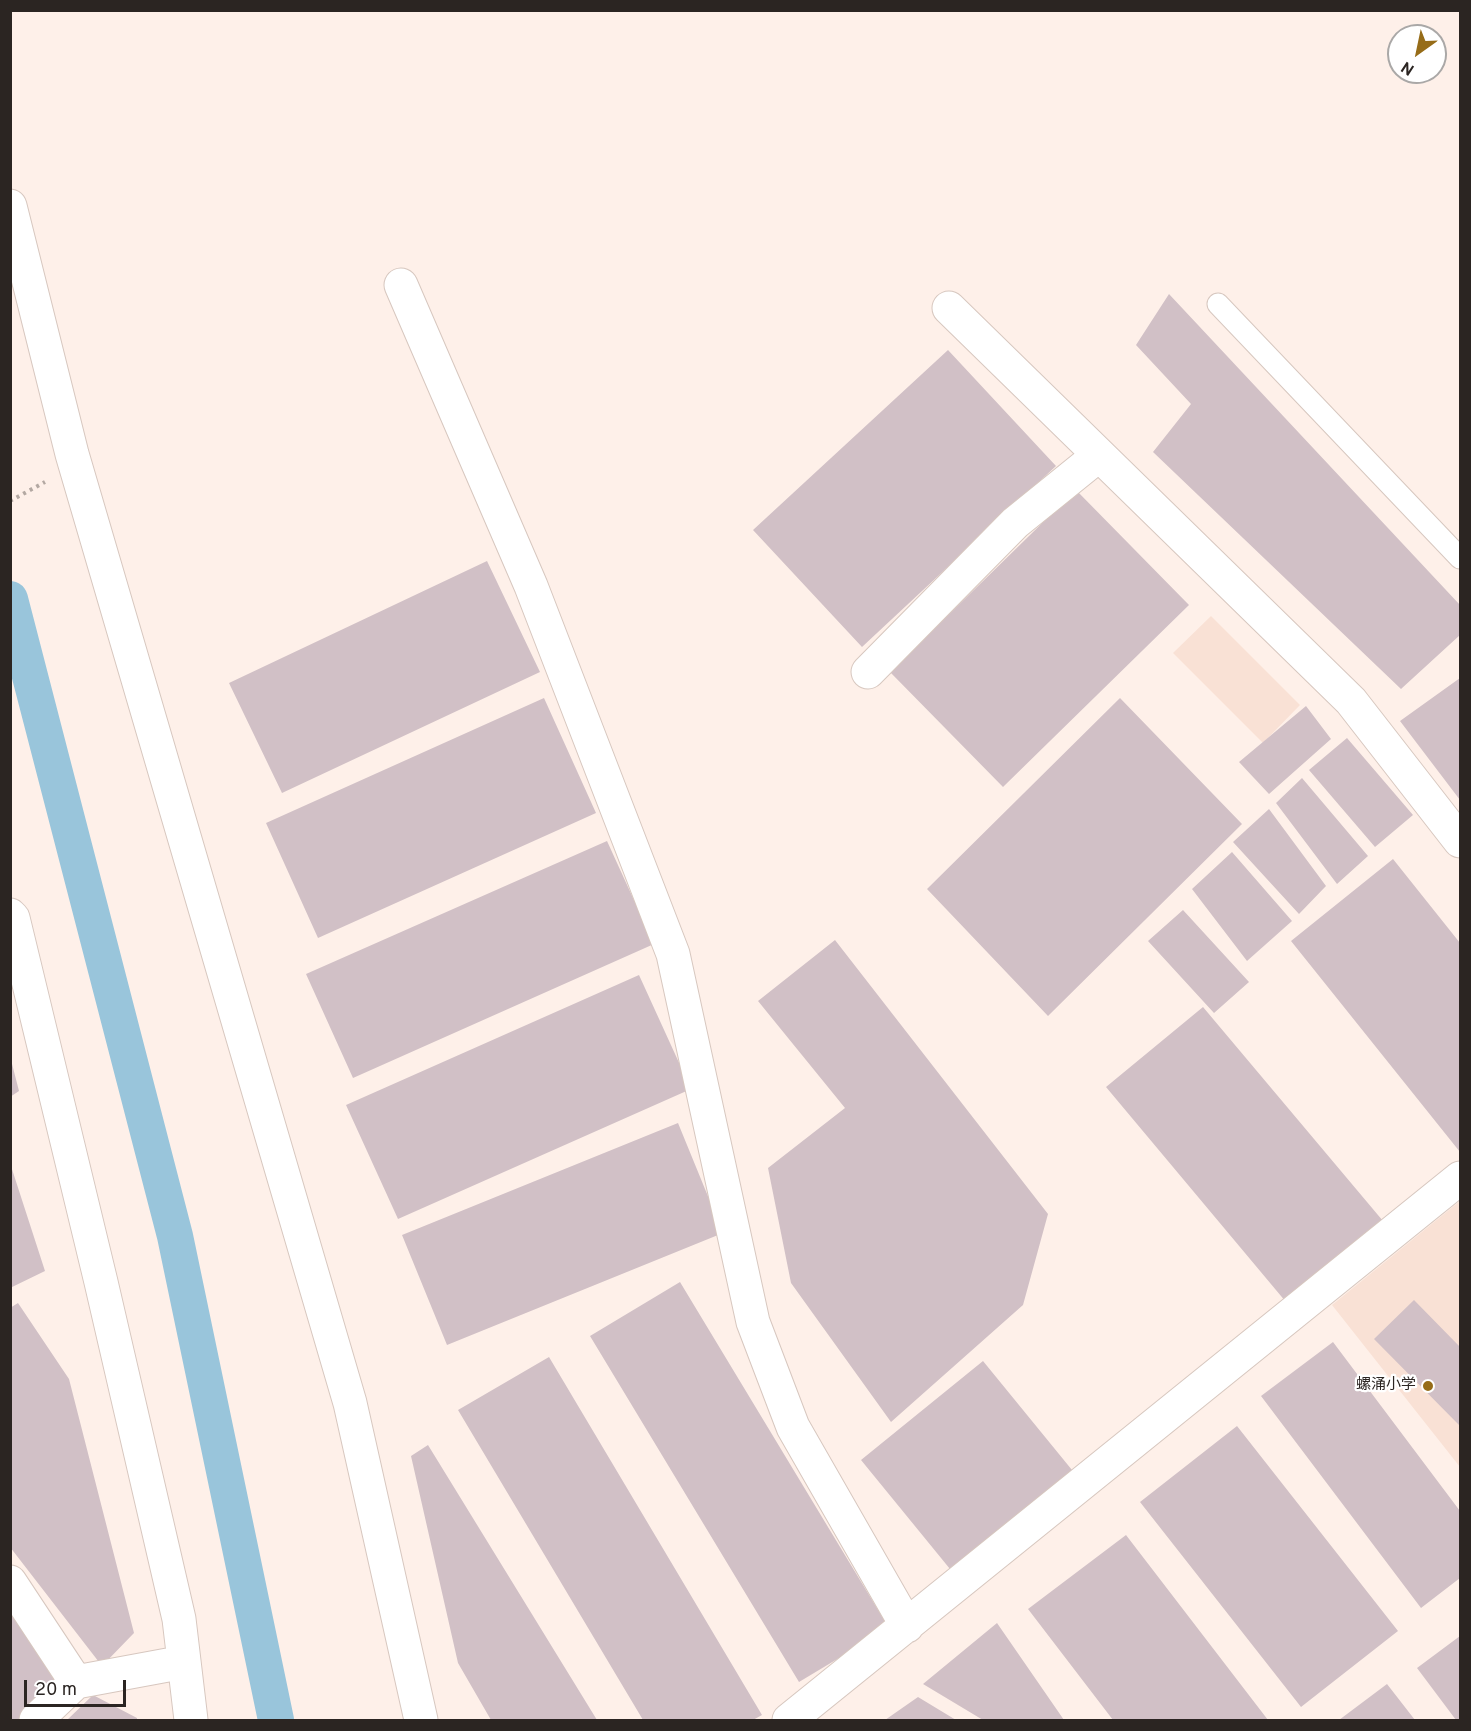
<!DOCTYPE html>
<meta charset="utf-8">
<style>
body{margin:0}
#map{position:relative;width:1471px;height:1731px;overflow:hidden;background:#fef0e9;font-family:Overpass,sans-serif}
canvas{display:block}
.frame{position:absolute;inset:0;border:12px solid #2b2522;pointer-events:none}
.north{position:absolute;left:1387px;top:24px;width:60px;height:60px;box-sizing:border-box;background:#fff;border:2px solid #aaa8a7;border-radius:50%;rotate:213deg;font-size:16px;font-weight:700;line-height:24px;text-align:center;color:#2b2522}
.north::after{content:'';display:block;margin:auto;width:21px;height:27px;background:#966c18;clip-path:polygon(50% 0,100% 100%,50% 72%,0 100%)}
.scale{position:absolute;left:24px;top:1680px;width:102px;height:27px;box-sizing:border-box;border:3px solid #2b2522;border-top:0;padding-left:8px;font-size:18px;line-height:21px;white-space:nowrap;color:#2b2522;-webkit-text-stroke:4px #fff;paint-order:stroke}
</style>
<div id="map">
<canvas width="1471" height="1731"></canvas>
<div class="frame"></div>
<div class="north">N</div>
<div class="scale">20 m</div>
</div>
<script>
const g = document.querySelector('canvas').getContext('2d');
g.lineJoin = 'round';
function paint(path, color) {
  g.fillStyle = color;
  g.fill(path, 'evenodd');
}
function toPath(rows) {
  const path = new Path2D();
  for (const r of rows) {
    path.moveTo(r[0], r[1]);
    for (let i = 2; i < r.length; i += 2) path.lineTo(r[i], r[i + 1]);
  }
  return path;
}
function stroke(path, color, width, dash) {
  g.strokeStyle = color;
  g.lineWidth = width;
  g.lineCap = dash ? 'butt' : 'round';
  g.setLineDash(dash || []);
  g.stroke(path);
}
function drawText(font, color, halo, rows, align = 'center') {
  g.font = font + ' Overpass,"Noto Sans SC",sans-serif';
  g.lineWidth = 4.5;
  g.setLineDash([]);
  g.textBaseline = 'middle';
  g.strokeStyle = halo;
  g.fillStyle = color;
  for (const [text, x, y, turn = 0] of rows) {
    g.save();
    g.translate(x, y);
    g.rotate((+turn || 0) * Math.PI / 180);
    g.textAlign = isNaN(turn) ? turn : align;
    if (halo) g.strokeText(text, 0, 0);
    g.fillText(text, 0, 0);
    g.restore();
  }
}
paint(toPath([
 [1211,616,1300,705,1263,743,1173,653],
 [1460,1201,1460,1467,1332,1305]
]), '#f9e1d5');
stroke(toPath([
 [10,599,175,1236,276,1720]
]), '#99c5db', 36);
paint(toPath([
 [1169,294,1460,605,1460,635,1401,689,1153,452,1191,404,1136,345],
 [948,350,1056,466,862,647,753,530],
 [1076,490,1189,605,1003,787,890,672],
 [487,561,540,672,282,793,229,683],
 [1460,678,1460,800,1400,721],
 [544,698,596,813,318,938,266,823],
 [1120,698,1242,824,1048,1016,927,889],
 [1306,706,1331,739,1269,794,1239,762],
 [1347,738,1413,815,1375,847,1309,770],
 [1302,778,1368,856,1337,884,1276,803],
 [1269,809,1326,886,1299,914,1233,842],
 [607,841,654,944,353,1078,306,974],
 [1232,852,1292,921,1247,961,1192,889],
 [1393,859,1460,943,1460,1152,1291,941],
 [1183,910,1249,982,1214,1013,1148,941],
 [835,940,1048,1214,1023,1305,891,1422,791,1283,768,1168,845,1108,758,1001],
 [639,975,691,1089,398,1219,346,1105],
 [1203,1007,1383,1221,1286,1302,1106,1087],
 [10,1056,19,1091,10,1097],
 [678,1123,723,1233,447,1345,402,1235],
 [10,1163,45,1271,10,1288],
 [680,1282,889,1628,799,1682,590,1336],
 [1414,1300,1460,1347,1460,1426,1374,1339],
 [18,1303,69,1379,134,1633,102,1666,10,1547,10,1308],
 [1333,1342,1460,1511,1460,1578,1421,1608,1261,1396],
 [549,1357,762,1715,753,1720,643,1720,458,1410],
 [983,1361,1072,1470,950,1569,861,1460],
 [1237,1426,1398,1631,1301,1707,1140,1502],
 [428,1445,597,1720,491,1720,458,1663,411,1456],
 [1126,1535,1268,1720,1113,1720,1028,1609],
 [10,1599,67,1679,26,1720,10,1720],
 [997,1623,1064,1720,983,1720,923,1684],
 [1460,1636,1460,1720,1456,1720,1417,1668],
 [1387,1684,1415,1720,1339,1720],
 [93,1695,137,1718,137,1720,67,1720],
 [918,1697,956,1720,885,1720]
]), '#d1c0c6');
const service = toPath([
 [1218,304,1460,558]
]);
const minor = toPath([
 [10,206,72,454,350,1403,421,1720],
 [401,285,531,586,673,954,753,1322,793,1427,907,1626],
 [949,308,1351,701,1460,841],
 [868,672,1015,523,1099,455],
 [10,915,13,918,101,1282,179,1619,191,1720],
 [10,1582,76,1682,36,1720],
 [76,1682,184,1662],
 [789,1720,1460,1178]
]);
stroke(service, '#d7c7bf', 23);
stroke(minor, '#d7c7bf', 35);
stroke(toPath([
 [10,501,45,482]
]), '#b3a8a2', 4, [3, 4.5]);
stroke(service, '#fff', 21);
stroke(minor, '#fff', 33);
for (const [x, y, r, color] of [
 [1428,1386,6,"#966c18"]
]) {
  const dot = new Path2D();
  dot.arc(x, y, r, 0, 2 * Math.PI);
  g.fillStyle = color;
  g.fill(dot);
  stroke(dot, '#fff', 2);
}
drawText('15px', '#2b2522', '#fff', [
 ["螺涌小学",1416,1386]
], 'right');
</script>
